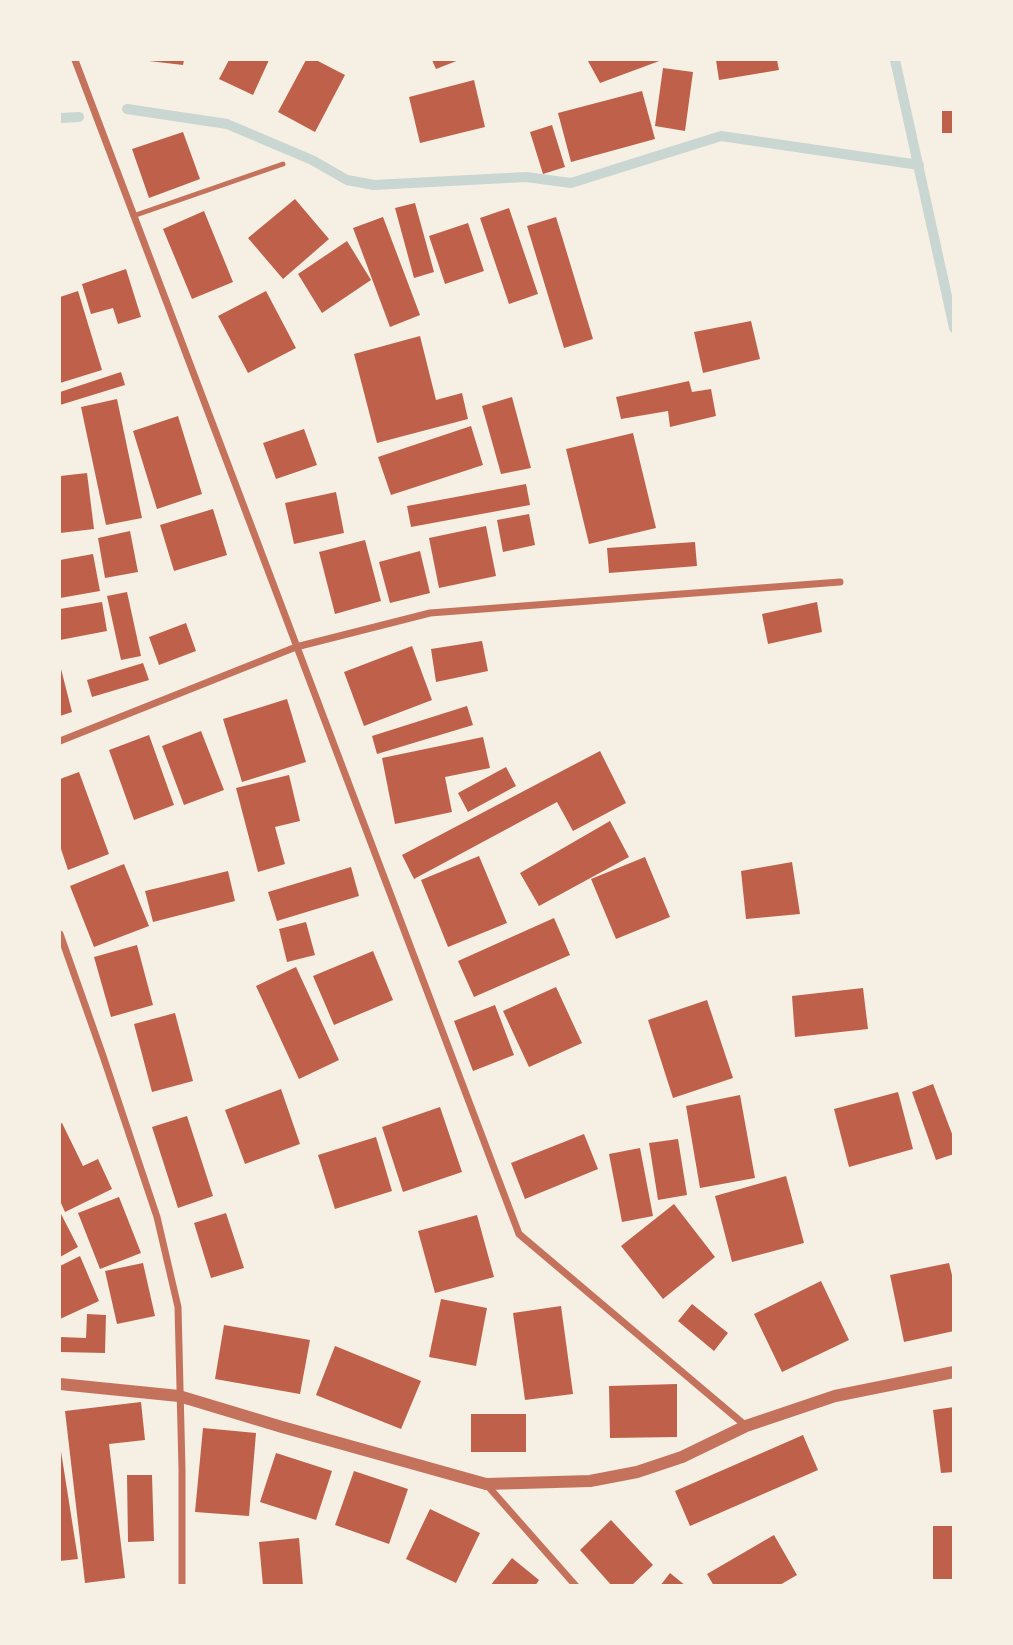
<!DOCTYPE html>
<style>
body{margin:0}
#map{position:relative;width:1013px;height:1645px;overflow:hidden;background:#f6efe4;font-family:"Crimson Pro",serif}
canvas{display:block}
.frame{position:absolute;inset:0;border:61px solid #f6efe4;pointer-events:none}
</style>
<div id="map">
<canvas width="1013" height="1645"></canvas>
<div class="frame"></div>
</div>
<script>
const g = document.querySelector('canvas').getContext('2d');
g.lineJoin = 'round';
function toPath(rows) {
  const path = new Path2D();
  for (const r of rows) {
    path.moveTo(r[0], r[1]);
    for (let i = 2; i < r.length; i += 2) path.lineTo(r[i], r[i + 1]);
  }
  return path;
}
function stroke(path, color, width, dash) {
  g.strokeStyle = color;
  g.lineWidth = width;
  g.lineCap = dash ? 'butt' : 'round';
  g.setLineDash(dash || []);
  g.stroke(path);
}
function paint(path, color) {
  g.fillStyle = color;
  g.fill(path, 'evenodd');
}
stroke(toPath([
 [895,60,954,328],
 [127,109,227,124,312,160,347,180,374,185,526,177,571,183,721,136,919,165],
 [60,118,79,117]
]), '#c9d6d2', 10);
paint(toPath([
 [149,60,184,60,183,65,149,61],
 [229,60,269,60,253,95,219,79],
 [306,60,316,60,345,75,315,132,278,112],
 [432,60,459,60,436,69],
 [592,60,662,60,600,83,588,61],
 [716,60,777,60,779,70,719,80],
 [663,68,693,72,685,131,655,126],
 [474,80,485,127,420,143,409,97],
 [642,91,655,139,571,162,558,113],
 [942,111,954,111,954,133,942,133],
 [552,125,565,167,543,174,530,132],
 [183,132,200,179,149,198,132,149],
 [295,199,329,239,283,279,248,238],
 [415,203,434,272,414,278,395,208],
 [509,208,538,294,509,304,480,218],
 [204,211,233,282,192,299,163,229],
 [383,217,420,315,390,327,353,228],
 [556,217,593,339,564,348,527,226],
 [468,223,484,271,445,284,429,236],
 [347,241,371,280,322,313,298,274],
 [126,269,141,317,118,324,113,308,91,314,82,284],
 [78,291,102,370,60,383,60,297],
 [266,291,296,348,248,373,218,316],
 [751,321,760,359,703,373,694,332],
 [420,336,436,400,462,393,468,419,377,443,354,354],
 [121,372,125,385,60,405,60,392],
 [689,381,692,392,711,389,716,416,670,427,668,411,621,419,616,397],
 [512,397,531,468,501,474,482,406],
 [117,399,142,518,106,525,81,407],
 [178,416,202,494,157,509,133,431],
 [471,426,483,465,391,495,378,457],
 [304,429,317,465,276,479,263,443],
 [633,433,656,528,589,544,566,449],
 [87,473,94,529,60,533,60,476],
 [526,484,530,505,411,527,407,506],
 [336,492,344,533,294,544,285,503],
 [213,509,227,555,174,571,160,525],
 [529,514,535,545,503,552,497,520],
 [486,526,496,576,439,588,429,538],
 [130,531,138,572,105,578,98,538],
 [365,540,381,601,335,614,319,552],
 [695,542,697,566,609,573,607,548],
 [420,551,430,593,390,603,379,562],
 [93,554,100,591,60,598,60,560],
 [127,592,141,656,121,660,107,596],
 [102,602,107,631,60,640,60,609],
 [817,602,822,632,768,644,762,614],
 [186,623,196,651,159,665,149,637],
 [482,641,488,671,436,682,431,649],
 [412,646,432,700,364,726,344,672],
 [143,663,149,680,92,697,87,680],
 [60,665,72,712,60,716],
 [287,699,306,762,242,782,223,719],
 [467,706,473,725,377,754,372,736],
 [201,731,224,790,184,805,162,746],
 [149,735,174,805,134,820,109,750],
 [483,737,490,768,445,777,452,812,395,824,382,758],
 [600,751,626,803,573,831,557,802,414,879,402,855],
 [506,767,516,786,468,812,458,793],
 [79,772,109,854,68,870,60,846,60,779],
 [289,775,300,821,275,827,285,864,258,872,236,788],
 [610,821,629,857,539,906,520,873],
 [479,856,507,923,448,947,421,880],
 [645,857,670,917,616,939,591,879],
 [792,862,800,914,746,919,741,871],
 [124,864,149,926,94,947,70,886],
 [351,867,359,896,277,921,268,892],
 [228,871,235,901,153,922,145,891],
 [554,918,570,955,474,997,458,961],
 [306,922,315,955,287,962,279,929],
 [137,945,153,1005,111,1017,94,957],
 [373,951,393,1000,334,1025,313,976],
 [296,967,339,1060,299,1079,256,986],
 [556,987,582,1043,529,1067,503,1011],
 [863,988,868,1029,795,1037,792,996],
 [707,1000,733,1078,673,1098,648,1020],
 [495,1005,514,1055,473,1071,454,1021],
 [175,1013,193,1081,152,1092,134,1024],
 [933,1084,954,1139,954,1154,936,1160,912,1092],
 [281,1089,300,1144,245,1164,225,1110],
 [898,1092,913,1149,849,1167,834,1109],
 [740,1095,755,1178,700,1188,686,1106],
 [440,1107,462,1172,403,1192,382,1127],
 [187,1116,213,1196,178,1208,152,1127],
 [62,1123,83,1166,98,1159,112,1189,65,1212,60,1201,60,1124],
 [584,1134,598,1169,525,1199,511,1163],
 [376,1137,392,1191,335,1209,318,1155],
 [678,1139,687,1195,658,1200,649,1143],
 [640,1148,653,1216,622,1222,609,1154],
 [786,1176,804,1243,732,1262,715,1196],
 [119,1197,141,1253,100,1269,78,1213],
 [674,1204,715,1257,663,1299,621,1246],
 [60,1212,78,1247,60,1257],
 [226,1213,244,1268,211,1278,194,1223],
 [477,1215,494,1277,435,1293,418,1231],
 [80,1256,99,1301,60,1319,60,1266],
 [143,1263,155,1316,117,1324,105,1271],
 [949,1263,954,1283,954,1331,904,1342,890,1275],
 [821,1281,849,1340,782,1372,754,1314],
 [441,1299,487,1308,476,1366,429,1357],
 [692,1304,728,1333,714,1351,678,1321],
 [561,1306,573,1394,525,1400,513,1313],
 [87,1314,106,1315,105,1353,60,1352,60,1337,86,1338],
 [224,1325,310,1340,300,1394,215,1379],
 [335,1346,421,1381,401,1429,316,1395],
 [677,1384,677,1437,610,1438,609,1386],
 [141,1402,145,1440,109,1444,125,1578,85,1583,65,1411],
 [954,1407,954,1472,941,1473,933,1410],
 [471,1414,526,1414,526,1452,471,1452],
 [203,1428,256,1433,249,1516,195,1512],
 [803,1435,818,1470,690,1526,675,1491],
 [60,1445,78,1559,60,1561],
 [276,1453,332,1471,316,1520,260,1502],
 [354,1471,408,1489,389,1544,335,1525],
 [127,1475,152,1475,154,1541,128,1542],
 [430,1509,480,1533,456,1583,406,1559],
 [611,1520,653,1565,631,1586,612,1586,580,1550],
 [933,1526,954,1526,954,1579,933,1579],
 [774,1535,797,1575,778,1586,714,1586,707,1574],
 [299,1538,303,1586,263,1586,259,1542],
 [512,1558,539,1580,535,1586,490,1586],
 [670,1573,686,1586,660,1586]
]), '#bf614a');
stroke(toPath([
 [133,216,283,164]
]), '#c5725c', 5);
stroke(toPath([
 [75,60,519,1234,746,1426],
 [60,741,296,647,430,613,840,582],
 [60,934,103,1056,157,1217,178,1307,182,1469,182,1586],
 [486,1484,576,1586]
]), '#c5725c', 7);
stroke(toPath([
 [60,1384,179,1396,282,1427,486,1484,590,1481,637,1472,682,1457,746,1426,835,1396,954,1372]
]), '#c5725c', 12);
</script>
